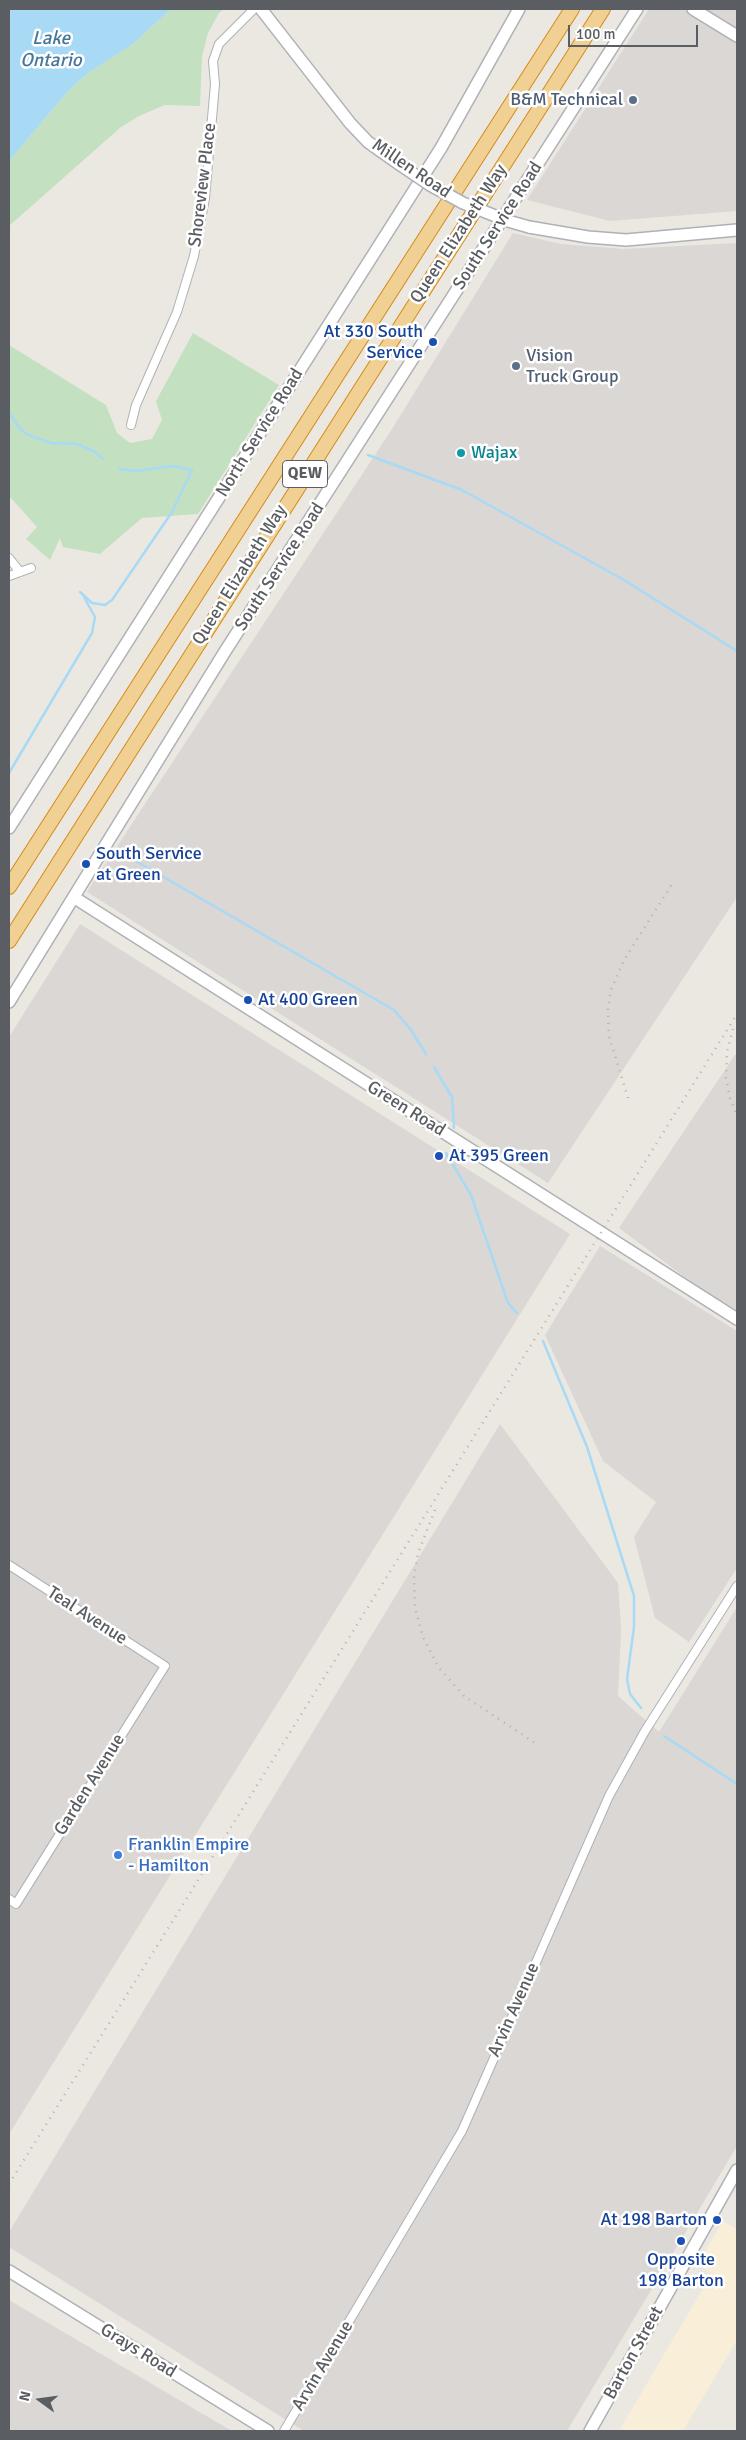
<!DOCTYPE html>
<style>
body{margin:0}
#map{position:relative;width:746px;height:2440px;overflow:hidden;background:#ebe8e2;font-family:Signika,sans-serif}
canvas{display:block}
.frame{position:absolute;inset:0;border:10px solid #5a5d61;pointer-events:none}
.north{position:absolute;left:15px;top:2375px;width:50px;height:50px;-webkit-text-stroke:4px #fff;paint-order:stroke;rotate:284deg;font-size:14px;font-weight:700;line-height:20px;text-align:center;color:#5a5d61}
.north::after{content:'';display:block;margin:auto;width:18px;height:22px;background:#5a5d61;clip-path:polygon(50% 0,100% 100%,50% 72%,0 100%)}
.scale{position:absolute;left:568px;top:25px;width:130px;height:22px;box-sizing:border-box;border:2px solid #5a5d61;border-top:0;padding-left:6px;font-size:15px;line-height:18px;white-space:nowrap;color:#5a5d61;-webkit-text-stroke:4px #fff;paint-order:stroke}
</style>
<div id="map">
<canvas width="746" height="2440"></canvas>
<div class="frame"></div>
<div class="north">N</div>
<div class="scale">100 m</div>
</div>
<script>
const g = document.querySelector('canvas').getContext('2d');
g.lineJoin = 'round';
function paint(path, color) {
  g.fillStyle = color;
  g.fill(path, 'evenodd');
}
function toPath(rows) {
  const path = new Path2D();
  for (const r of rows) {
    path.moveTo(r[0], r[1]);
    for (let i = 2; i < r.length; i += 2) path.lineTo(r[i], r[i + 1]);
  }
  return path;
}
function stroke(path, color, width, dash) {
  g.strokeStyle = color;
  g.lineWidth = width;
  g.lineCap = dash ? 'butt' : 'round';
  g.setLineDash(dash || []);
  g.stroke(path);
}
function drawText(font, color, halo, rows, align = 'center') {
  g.font = font + ' Signika,sans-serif';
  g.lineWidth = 5;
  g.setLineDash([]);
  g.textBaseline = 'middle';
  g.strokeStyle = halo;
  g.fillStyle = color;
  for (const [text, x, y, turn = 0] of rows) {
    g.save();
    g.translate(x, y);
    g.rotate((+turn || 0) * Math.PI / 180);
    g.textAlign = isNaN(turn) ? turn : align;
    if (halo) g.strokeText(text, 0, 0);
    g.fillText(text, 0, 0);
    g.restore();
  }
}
paint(toPath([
 [723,2221,737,2229,737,2340,683,2431,619,2431,712,2273,698,2264]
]), '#f9efd8');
paint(toPath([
 [649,9,737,9,737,211,610,221,527,200],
 [513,233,561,244,623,249,737,243,737,897,548,1183,87,892,392,429],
 [80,924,570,1234,9,2134,9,1037],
 [737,1052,737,1310,698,1287,619,1228],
 [600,1246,737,1331,737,1568,689,1642,655,1618,634,1537,656,1502,603,1461,545,1335],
 [500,1424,618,1583,621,1630,618,1696,659,1732,737,1607,737,2146,567,2431,304,2431,9,2247,9,2232],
 [9,2300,232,2431,9,2431]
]), '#dad7d4');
paint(toPath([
 [171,9,224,9,219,13,208,33,202,56,200,106,165,105,139,116,121,127,9,226,9,161,70,89,88,73,133,44],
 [193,333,279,385,198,514,142,518,100,554,63,547,60,538,50,560,26,539,37,527,9,496,9,345,106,405,117,433,130,443,152,439,162,420,156,401]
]), '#c3e0c0');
paint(toPath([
 [9,9,171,9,133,44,88,73,70,89,9,161]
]), '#a8daf5');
stroke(toPath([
 [9,412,19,428,28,435,51,443,77,444,95,452,103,459],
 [368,455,462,490,624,580,737,651],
 [80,592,92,603,105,605,112,600,172,512,192,470,173,466,136,471,119,469],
 [9,773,92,633,95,617,84,597],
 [134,860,394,1010,411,1030,426,1054],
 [434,1067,452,1097,454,1128],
 [446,1153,471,1195,508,1303,517,1313],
 [543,1341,587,1447,634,1596,634,1627,627,1679,630,1694,641,1708],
 [664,1736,737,1784]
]), '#a8daf5', 2.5);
const street = toPath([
 [131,425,136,405,177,312,194,256,205,198,215,84,213,61,219,44,254,9],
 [9,558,20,572],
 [9,576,31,568],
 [9,1565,165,1666,16,1904,9,1899],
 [284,2431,462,2131,609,1796,645,1731,737,1586]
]);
const secondary = toPath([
 [261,9,350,123,368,142,399,164],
 [693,9,737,36],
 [529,227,588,237,626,240,737,230],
 [9,828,441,148,519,9],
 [75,898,737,1319],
 [9,1002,224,653,637,9],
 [9,2271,268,2431],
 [590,2431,737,2170]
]);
const highway = toPath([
 [9,887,572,9],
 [9,941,603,9]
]);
stroke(street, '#afb2b6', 10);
stroke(secondary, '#aeb1b5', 14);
stroke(highway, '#d48a19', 16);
stroke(street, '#fff', 8);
stroke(secondary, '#fff', 11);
stroke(highway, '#f0d193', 14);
stroke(toPath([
 [733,1029,727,1052,726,1078,730,1098,737,1115],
 [628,1098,609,1036,608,1009,611,990,624,960,674,881],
 [435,1510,418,1553,414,1576,415,1608,423,1637,439,1668,464,1696,535,1743],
 [9,2184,737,1014]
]), '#b0b1b1', 2.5, [1, 6]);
const secondaryBridge = toPath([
 [399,164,430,185,463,203,508,221,529,227]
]);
stroke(secondaryBridge, '#aeb1b5', 14, []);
stroke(secondaryBridge, '#fff', 11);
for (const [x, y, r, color] of [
 [633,100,5,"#5c6f8a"],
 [433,342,5,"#1a4fb4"],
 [516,366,5,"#5c6f8a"],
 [461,453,5,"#0f9aa8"],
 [86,864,5,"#1a4fb4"],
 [248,1000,5,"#1a4fb4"],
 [439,1156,5,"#1a4fb4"],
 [118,1855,5,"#3f7fe0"],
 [717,2220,5,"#1a4fb4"],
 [681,2241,5,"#1a4fb4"]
]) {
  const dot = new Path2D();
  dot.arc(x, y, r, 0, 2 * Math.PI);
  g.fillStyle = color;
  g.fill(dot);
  stroke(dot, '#fff', 2);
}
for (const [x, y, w] of [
 [305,474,45]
]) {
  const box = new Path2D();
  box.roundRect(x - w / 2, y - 13.5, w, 27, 4);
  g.fillStyle = '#fff';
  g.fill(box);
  stroke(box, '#5a5d61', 1);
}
drawText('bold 16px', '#5a5d61', null, [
 ["QEW",305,474]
]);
drawText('18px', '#4e5e75', '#fff', [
 ["B&M Technical",623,100],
 ["Vision",526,356,"left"],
 ["Truck Group",526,377,"left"]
], 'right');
drawText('18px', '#5a5d61', '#fff', [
 ["Millen Road",411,169,34],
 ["Shoreview Place",203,185,-83],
 ["South Service Road",498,226,-57],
 ["Queen Elizabeth Way",459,234,-57],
 ["North Service Road",260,433,-58],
 ["South Service Road",280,567,-57],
 ["Queen Elizabeth Way",240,575,-58],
 ["Green Road",406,1109,32],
 ["Teal Avenue",87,1616,33],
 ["Garden Avenue",90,1785,-58],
 ["Arvin Avenue",514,2010,-66],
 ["Grays Road",138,2351,32],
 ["Barton Street",634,2353,-61],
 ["Arvin Avenue",323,2366,-59]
]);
drawText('18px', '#164399', '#fff', [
 ["At 330 South",423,332,"right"],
 ["Service",423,353,"right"],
 ["South Service",96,854],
 ["at Green",96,875],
 ["At 400 Green",258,1000],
 ["At 395 Green",449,1156],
 ["At 198 Barton",707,2220,"right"],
 ["Opposite",681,2260,"center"],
 ["198 Barton",681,2281,"center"]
], 'left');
drawText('18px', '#0d838f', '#fff', [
 ["Wajax",471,453]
], 'left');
drawText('18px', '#366cbe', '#fff', [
 ["Franklin Empire",128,1845],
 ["- Hamilton",128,1866]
], 'left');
drawText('italic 19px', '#45779c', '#fff', [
 ["Lake",51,39],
 ["Ontario",51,61]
]);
</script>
